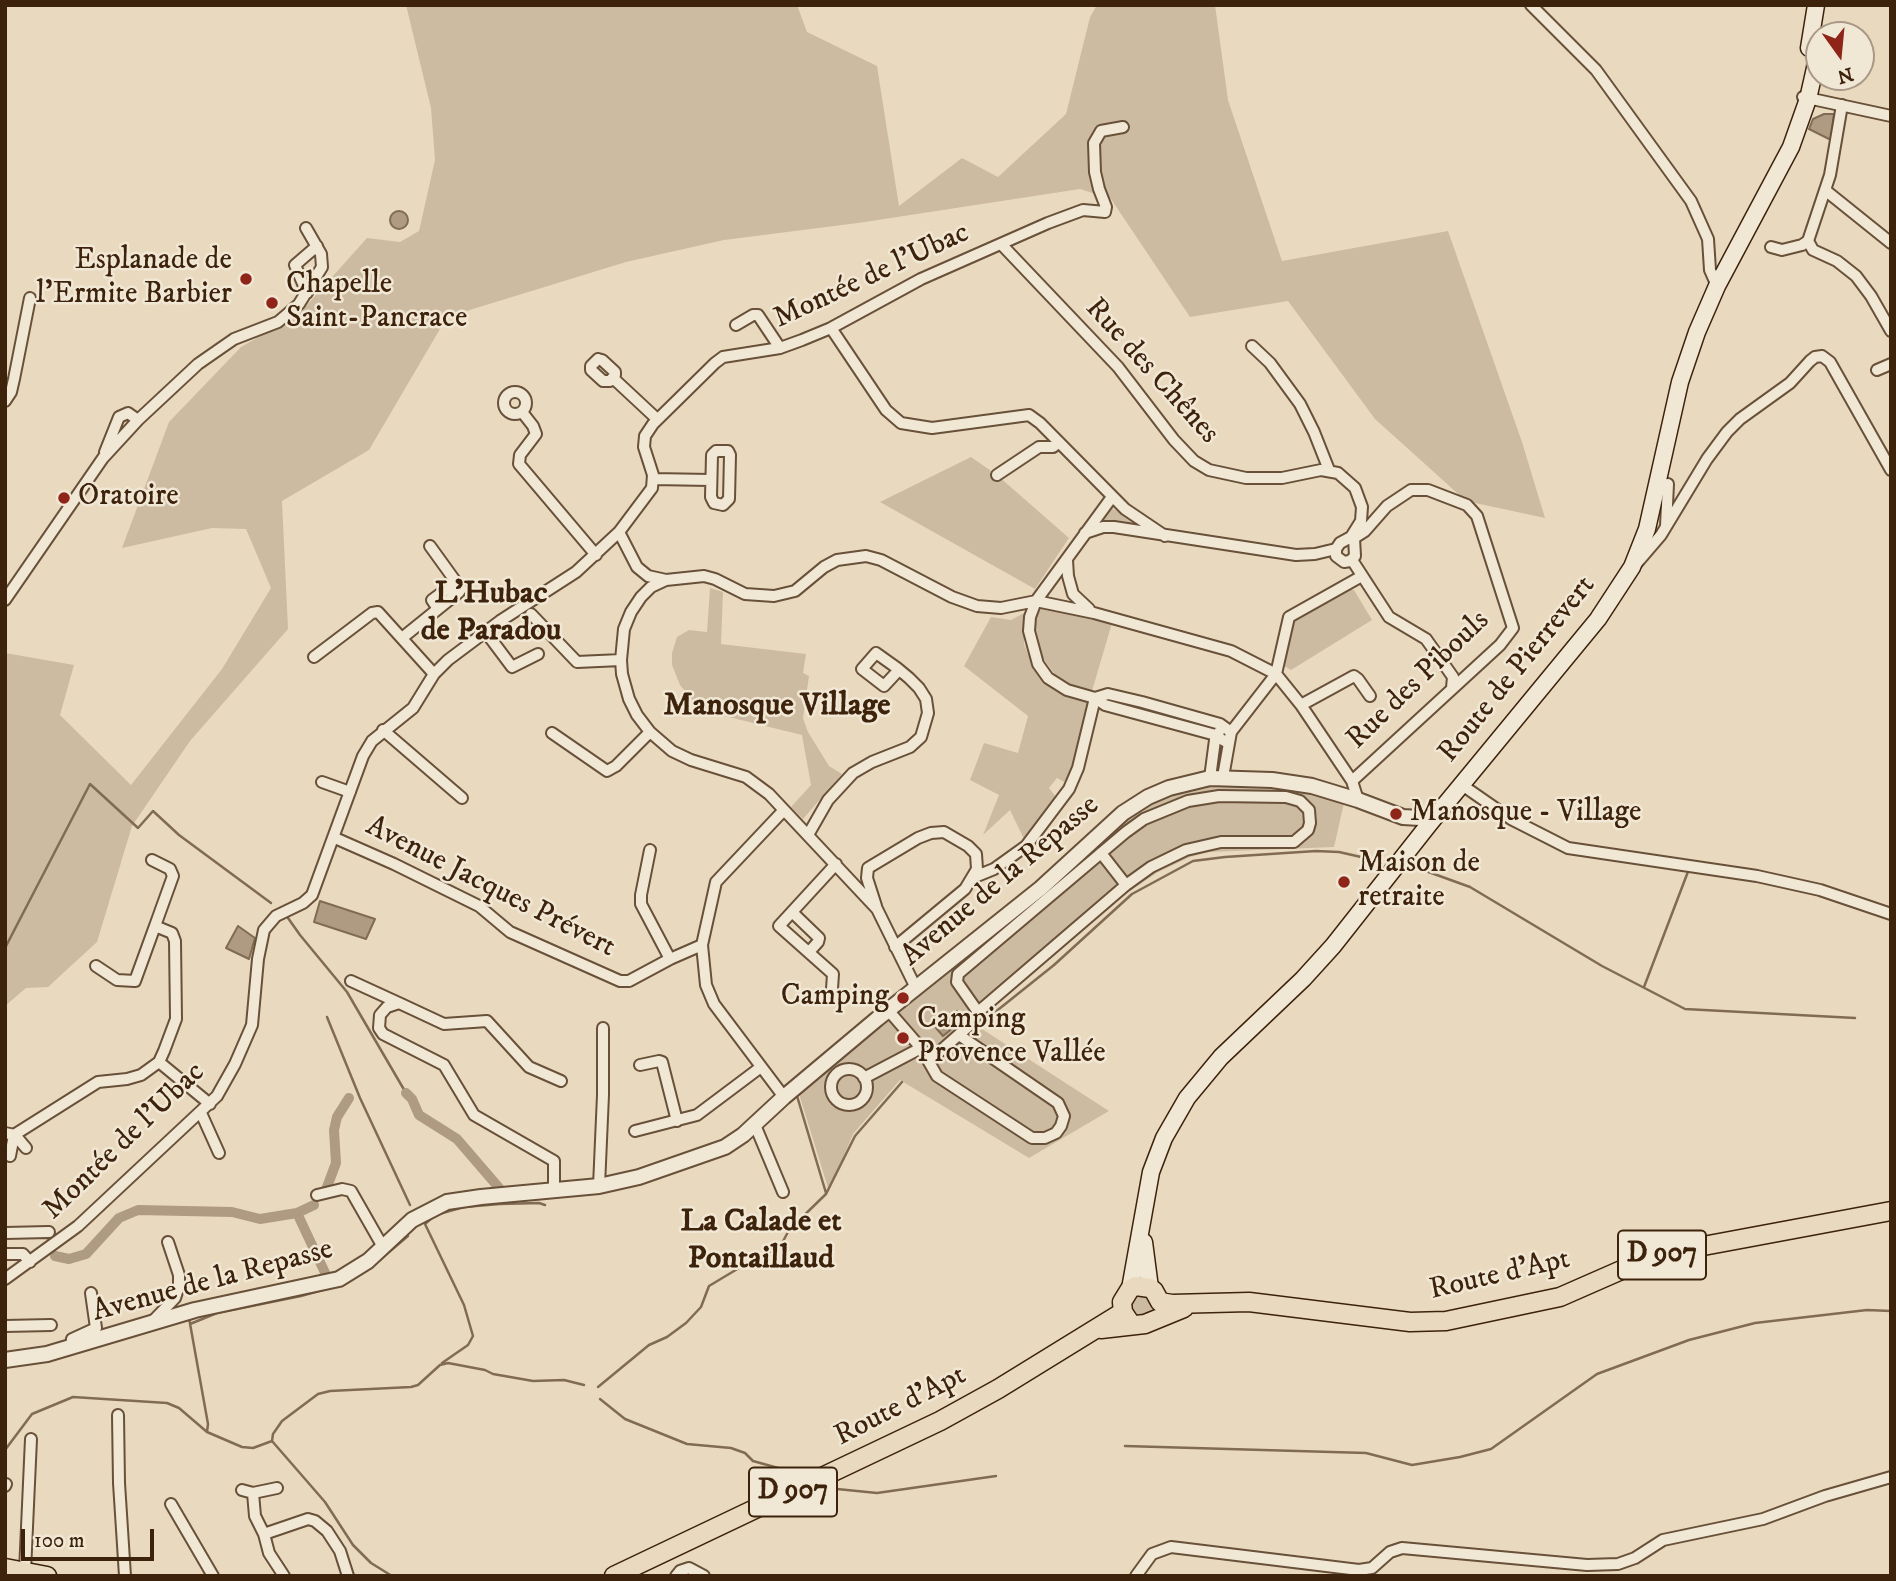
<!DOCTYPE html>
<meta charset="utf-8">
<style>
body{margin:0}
#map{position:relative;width:1896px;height:1581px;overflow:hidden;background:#e9dabf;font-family:"IM FELL DW Pica",serif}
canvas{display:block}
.frame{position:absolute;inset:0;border:7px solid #3d220c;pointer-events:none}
.north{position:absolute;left:1805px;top:21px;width:70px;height:70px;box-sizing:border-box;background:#f1e7d5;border:2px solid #a99885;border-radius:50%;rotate:165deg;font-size:19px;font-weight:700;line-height:28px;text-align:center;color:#3d220c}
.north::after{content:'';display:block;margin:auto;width:24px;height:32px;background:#8f2418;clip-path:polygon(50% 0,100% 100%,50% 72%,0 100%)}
.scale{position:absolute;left:21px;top:1529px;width:133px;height:32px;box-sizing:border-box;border:4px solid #3d220c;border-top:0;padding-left:9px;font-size:21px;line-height:24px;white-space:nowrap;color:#3d220c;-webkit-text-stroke:5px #f1e7d5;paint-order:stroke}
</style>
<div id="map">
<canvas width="1896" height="1581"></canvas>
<div class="frame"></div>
<div class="north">N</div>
<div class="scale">100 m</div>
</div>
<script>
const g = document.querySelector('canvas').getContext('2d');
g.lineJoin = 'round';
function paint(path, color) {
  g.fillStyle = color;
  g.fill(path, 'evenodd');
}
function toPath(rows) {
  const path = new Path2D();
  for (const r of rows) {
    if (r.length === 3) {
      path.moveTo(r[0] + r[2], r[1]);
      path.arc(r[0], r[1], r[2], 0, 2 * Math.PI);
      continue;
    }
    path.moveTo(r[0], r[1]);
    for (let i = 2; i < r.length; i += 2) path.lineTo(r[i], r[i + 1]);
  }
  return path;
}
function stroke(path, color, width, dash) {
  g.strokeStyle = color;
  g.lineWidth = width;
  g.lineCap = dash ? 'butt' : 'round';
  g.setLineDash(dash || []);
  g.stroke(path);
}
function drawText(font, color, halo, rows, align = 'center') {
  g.font = font + ' "IM FELL DW Pica",serif';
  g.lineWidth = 5;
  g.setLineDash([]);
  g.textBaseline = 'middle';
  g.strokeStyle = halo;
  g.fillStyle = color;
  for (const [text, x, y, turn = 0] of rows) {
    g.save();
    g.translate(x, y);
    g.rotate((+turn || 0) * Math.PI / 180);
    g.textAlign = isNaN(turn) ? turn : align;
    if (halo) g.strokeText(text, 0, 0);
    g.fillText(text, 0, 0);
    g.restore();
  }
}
paint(toPath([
 [406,5,797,5,807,32,877,66,899,206,962,158,998,177,1066,114,1090,17,1097,5,1215,5,1228,100,1282,261,1448,231,1522,442,1545,518,1466,501,1375,419,1288,301,1190,317,1111,199,1080,189,858,223,724,240,626,262,447,317,369,450,282,501,288,629,190,741,132,826,97,942,48,987,26,988,5,1006,5,653,74,665,60,715,131,785,222,669,271,588,246,529,212,528,122,548,169,422,241,347,298,315,367,238,400,242,419,231,435,160,431,108],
 [971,457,997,475,1069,538,1035,589,880,502],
 [1110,507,1135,522,1133,524,1102,521,1101,519],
 [710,588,723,592,721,644,806,654,803,673,809,676,803,718,808,732,829,766,842,774,803,819,791,807,811,785,802,735,700,710,680,685,672,665,672,653,677,637,689,630,707,632],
 [1348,589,1354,590,1372,620,1291,670,1281,664,1292,620],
 [1043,605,1112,623,1092,691,1072,687,1056,676,1037,650,1033,633,1034,614,1038,607],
 [1024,613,1024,644,1034,670,1055,689,1089,703,1081,746,1073,767,1064,782,1057,778,1049,788,1056,797,1024,839,1010,810,983,835,999,795,970,780,984,743,1018,753,1028,716,964,666,991,617,1011,620],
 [1226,783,1265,785,1304,791,1344,803,1334,847,1209,852,1190,857,1158,872,1121,897,980,1019,979,1025,982,1029,1109,1111,1029,1158,900,1080,853,1134,829,1191,799,1094,1085,856,1135,810,1164,796,1195,787],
 [1141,1306,11]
]), '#ccbba1');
const water = toPath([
 [1824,114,1834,114,1831,140,1809,129,1813,119,1824,114],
 [399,220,9],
 [320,901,375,919,366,939,314,922,320,901],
 [238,926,255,938,249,959,226,948,238,926],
 [957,1011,963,1020,943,1036,936,1028,957,1011]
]);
paint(water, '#af9b82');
stroke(water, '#816b53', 2);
stroke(toPath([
 [1412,866,1470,887,1602,966,1685,1009,1855,1018],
 [288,918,300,935,347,992,406,1093],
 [5,948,90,784,138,828,153,811,179,835,271,903],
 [1644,987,1689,869],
 [327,1017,360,1098,410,1205],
 [979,1025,1054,965,1132,894,1193,861,1225,857,1316,851,1339,852,1361,857],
 [797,1096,826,1193],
 [439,1214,464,1207,500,1204,539,1203,545,1205],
 [433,1217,425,1224,464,1305,473,1336,468,1345,442,1363],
 [376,1263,408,1236],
 [344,1284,362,1273],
 [189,1318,208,1424,207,1432],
 [190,1324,217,1313,301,1296,337,1286],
 [598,1387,649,1345,667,1337,686,1323,701,1307,709,1286,744,1265,780,1247,789,1230,826,1194,855,1136,902,1082],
 [600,1399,625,1419,687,1444,731,1448,745,1453,753,1461,807,1476],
 [272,1441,273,1434,282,1421,318,1394,330,1391,411,1387,418,1385,440,1365,448,1363,485,1370,493,1374,533,1381,564,1380,584,1385],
 [1125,1446,1366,1453,1412,1465,1460,1457,1491,1449,1597,1374,1689,1340,1755,1323,1867,1310,1891,1311],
 [5,1450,32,1414,73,1397,167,1403,179,1408,207,1432,242,1447,253,1448,272,1441,325,1502,353,1545,371,1563,392,1576],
 [827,1488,877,1493,996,1476]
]), '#816b53', 2.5);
stroke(toPath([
 [406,1093,412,1099,419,1115,457,1139,500,1189],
 [327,1187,336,1163,334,1130,337,1117,349,1098],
 [297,1213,314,1205],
 [55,1256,69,1259,86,1254,119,1218,138,1210,232,1212,260,1219,297,1213,327,1277]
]), '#af9b82', 10);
const minor = toPath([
 [1531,5,1596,70,1691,201,1708,239,1710,270,1717,286],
 [1803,97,1891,116],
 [1842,105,1830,175,1808,241,1813,250,1837,261,1856,276,1871,296,1891,331],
 [1825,190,1891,243],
 [1002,245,1118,367,1174,440,1194,461,1209,470,1246,478,1282,478,1321,470,1338,473,1355,488,1362,507,1361,521,1351,537],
 [1771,247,1782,250,1802,245,1808,241],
 [307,293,295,265,317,246],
 [736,325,753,315,758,315,780,348],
 [831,328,886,410,901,423,932,428,1029,415,1040,423,1125,509,1165,536],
 [1252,346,1270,363,1300,404,1314,432,1329,470],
 [598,359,602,360,615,372,615,375,610,381,603,381,591,370,591,366,598,359],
 [1877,370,1891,364],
 [613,378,657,419],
 [515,403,11],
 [5,401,11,392,14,379,30,298],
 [522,412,533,426,536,434,520,455,519,464,596,555],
 [716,451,728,451,730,455,729,499,723,505,714,503,711,497,712,455,716,451],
 [105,452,119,417,128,413,138,420],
 [997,475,1039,447,1053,447,1059,442],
 [653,479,711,480],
 [1112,497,1036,601,1030,617,1029,631,1038,664,1048,678,1067,690,1095,698,1105,705,1212,734,1228,743],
 [1666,526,1668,484],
 [619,532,637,567,648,576,666,580,704,576,715,579,745,594,774,596,795,591,824,567,837,560,866,556,881,560,952,597,977,606,1001,608,1036,601,1094,613,1231,651,1276,674,1301,705,1352,781,1358,800],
 [1085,533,1103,527,1114,527,1296,555,1315,554,1336,549],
 [1351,537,1354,538,1355,556,1350,561,1344,562,1336,556,1336,549,1340,543,1351,537],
 [430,546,456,582],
 [1067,560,1068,576,1073,594,1089,609],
 [1352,560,1389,617,1426,639,1453,677,1452,688],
 [1637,563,1661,535,1707,459,1727,432,1740,419,1790,383,1810,361,1815,357,1822,356,1830,362,1891,470],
 [666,580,651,587,641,597,631,612,624,629,621,660,622,674,629,699,637,715,650,732,672,751,691,760,746,777,769,794,877,909,916,988],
 [5,600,103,458,138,420,198,364,234,339,278,322,299,304,322,267,321,254,306,228],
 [531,614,577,662,621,660],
 [485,631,512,667,538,654],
 [402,638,459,592,461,589,456,582,432,600,438,609],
 [314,657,372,613,378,612,434,674],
 [1095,698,1108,694,1142,702,1220,724,1231,732],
 [1301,705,1354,676,1358,679,1370,696],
 [383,730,462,798],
 [552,733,607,771,616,766,650,732],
 [1223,777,1231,732,1276,674,1289,617,1362,576],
 [1210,778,1215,740,1219,732],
 [1352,781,1500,645,1513,628,1477,516,1467,505,1428,490,1411,490,1387,506,1365,531,1354,538],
 [322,782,350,792],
 [1462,785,1511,819,1568,848,1757,876,1820,890,1891,914],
 [808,835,828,800,853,773,872,762,910,747,921,737,928,713,926,699,919,688,909,678,897,668,876,653,862,669,884,686,897,672,897,668],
 [335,838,394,864,479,906,510,932,620,981,629,981,670,959,702,945,716,882,784,810],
 [650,850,641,895,641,904,670,959],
 [1101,853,1126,885],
 [972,878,994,869,1026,846,1069,789,1078,768,1095,698],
 [876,906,867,878,868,868,918,838,931,833,944,832,968,846,976,854,977,869,965,889,895,947],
 [792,912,819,938,818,942,809,952],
 [702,945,706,985,714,1004,784,1097],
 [96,966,117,980,135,981,155,926],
 [351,981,399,1003],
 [832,989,833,974,779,926,836,864],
 [888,1010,921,1048,937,1076,1032,1138,1045,1138,1056,1133,1061,1126,1064,1116,1058,1103,959,1035],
 [929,1061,971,1024,978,1012,1126,885,1151,867,1186,850,1221,842,1294,842,1308,830,1310,823,1309,810,1300,801,1286,797,1219,796,1188,801,1144,819,1126,832,958,974,957,982,978,1012],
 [159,1062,210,1104],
 [640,1065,659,1061,662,1062,677,1121],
 [849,1087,18],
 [864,1078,921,1048],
 [201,1113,219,1153],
 [755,1125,783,1192],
 [635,1131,697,1115,761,1067],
 [5,1133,15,1135,26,1148],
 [10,1156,14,1135,98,1082,127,1079,141,1075,159,1062,164,1051,176,1019,175,941,172,933,155,926,173,876,170,869,152,860],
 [599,1186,603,1095,603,1028],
 [554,1191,554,1161,474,1115,444,1065,383,1034,379,1028,380,1015,387,1007,399,1003,444,1024,487,1021,529,1067,561,1081],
 [317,1195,342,1189,351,1191,383,1247],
 [5,1233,49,1232],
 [5,1254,23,1254,30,1262],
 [5,1279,78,1226,217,1096,235,1064,252,1025,258,959,264,930,276,916,303,903,312,895,363,756,372,741,413,708,434,674,448,660,500,621,576,572,619,532,652,488,653,475,644,447,645,436,653,424,715,363,723,357,780,348,802,340,831,328,921,279,1048,223,1083,210,1105,212,1106,207,1099,189,1095,172,1094,143,1101,131,1123,127],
 [152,1322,175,1298,179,1286,179,1275,168,1242],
 [5,1326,51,1325],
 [71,1348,72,1339,96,1328,91,1293],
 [118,1415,119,1483,125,1576],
 [5,1486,6,1484],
 [242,1490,253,1493,255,1516,264,1534,269,1553,284,1576],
 [253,1493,277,1488],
 [171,1504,213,1576],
 [264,1534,308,1519,315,1521,327,1531,340,1551,348,1576],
 [25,1571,31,1439],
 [676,1576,680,1571,689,1568,704,1576],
 [1136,1576,1152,1554,1171,1547,1359,1570,1372,1568,1390,1552,1402,1548,1587,1565,1618,1564,1635,1558,1663,1540,1763,1519,1825,1496,1891,1477]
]);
const tertiary = toPath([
 [5,1360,47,1354,195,1310,339,1279,368,1261,412,1220,447,1202,481,1197,599,1186,639,1177,725,1147,743,1135,784,1097,877,1019,1041,888,1123,813,1148,797,1169,788,1210,778,1272,780,1312,786,1358,800,1403,817,1420,818,1430,823]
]);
const secondary = toPath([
 [1809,48,1816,5],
 [1144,1242,1150,1288],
 [1130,1289,1151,1172,1164,1138,1187,1098,1221,1057,1303,979,1333,946,1430,823,1598,619,1632,567,1647,529,1680,382,1697,332,1717,286,1791,147,1808,99,1815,68,1819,37]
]);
const primary = toPath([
 [1160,1302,1172,1304,1249,1302,1410,1322,1446,1321,1560,1297,1633,1265,1671,1252,1891,1211],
 [1129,1321,1123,1312,1122,1302,1130,1289,1136,1286,1150,1288,1154,1291,1160,1302],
 [1101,1329,1145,1324,1184,1308],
 [5,1568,47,1576],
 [614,1576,940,1421,998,1389,1123,1312]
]);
stroke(minor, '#685039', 14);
stroke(tertiary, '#685039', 18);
stroke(secondary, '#3d220c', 19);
stroke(primary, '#3d220c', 21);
stroke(minor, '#f1e7d5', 10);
stroke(tertiary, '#f1e7d5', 14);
stroke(secondary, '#f1e7d5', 16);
stroke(primary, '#e9dabf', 18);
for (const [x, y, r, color] of [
 [246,279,7,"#8f2418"],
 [272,303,7,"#8f2418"],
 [64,498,7,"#8f2418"],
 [1396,814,7,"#8f2418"],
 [1344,882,7,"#8f2418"],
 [903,998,7,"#8f2418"],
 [903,1038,7,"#8f2418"]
]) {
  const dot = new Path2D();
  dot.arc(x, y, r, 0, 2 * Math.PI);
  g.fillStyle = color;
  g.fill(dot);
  stroke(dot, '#f1e7d5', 2.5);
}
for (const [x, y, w] of [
 [1662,1255,88],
 [793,1492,88]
]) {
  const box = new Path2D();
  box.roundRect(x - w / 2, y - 24.5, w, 49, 5);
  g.fillStyle = '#f1e7d5';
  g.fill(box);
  stroke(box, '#3d220c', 2);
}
drawText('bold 28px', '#3d220c', null, [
 ["D 907",1662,1255],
 ["D 907",793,1492]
]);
drawText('30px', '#3d220c', '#f1e7d5', [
 ["Esplanade de",232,262,"right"],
 ["l'Ermite Barbier",232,296,"right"],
 ["Chapelle",286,286],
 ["Saint-Pancrace",286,320],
 ["Oratoire",78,498],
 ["Manosque - Village",1410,814],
 ["Maison de",1358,865],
 ["retraite",1358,899],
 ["Camping",889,998,"right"],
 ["Camping",917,1021],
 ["Provence Vallée",917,1055]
], 'left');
drawText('30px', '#3d220c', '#f1e7d5', [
 ["Montée de l'Ubac",872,277,-25],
 ["Rue des Chênes",1151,372,48],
 ["Route de Pierrevert",1518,670,-51],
 ["Rue des Pibouls",1419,681,-44],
 ["Avenue de la Repasse",1001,882,-40],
 ["Avenue Jacques Prévert",490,888,27],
 ["Montée de l'Ubac",125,1142,-44],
 ["Route d'Apt",1500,1276,-13],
 ["Avenue de la Repasse",213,1282,-15],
 ["Route d'Apt",901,1407,-27]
]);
drawText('bold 32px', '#3d220c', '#f1e7d5', [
 ["L'Hubac",491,595],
 ["de Paradou",491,632],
 ["Manosque Village",777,707],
 ["La Calade et",761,1223],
 ["Pontaillaud",761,1260]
]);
</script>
